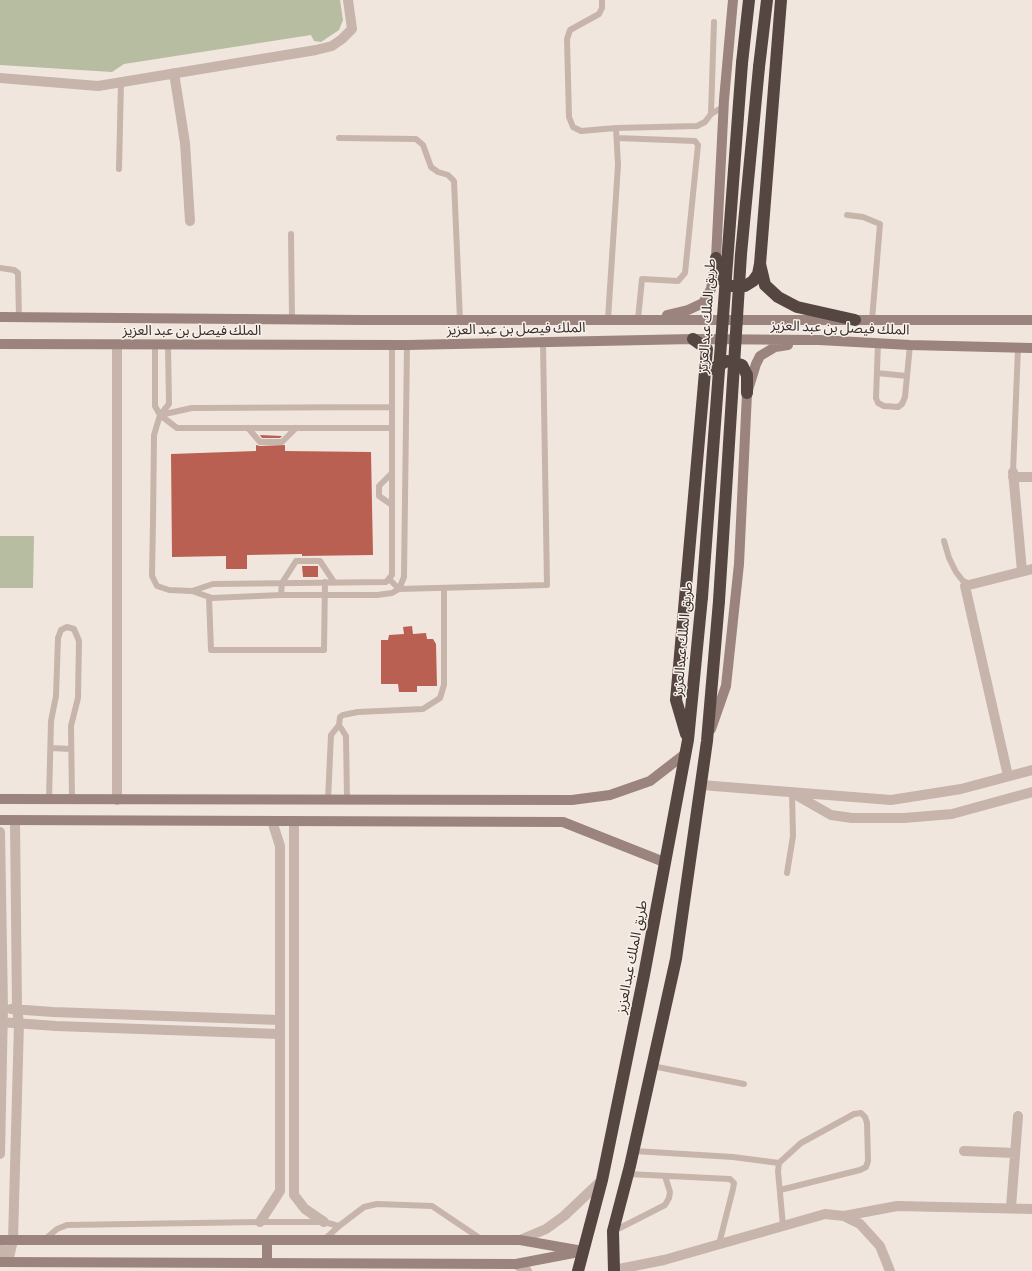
<!DOCTYPE html>
<meta charset="utf-8">
<style>
body{margin:0}
canvas{display:block;background:#f0e6de}
</style>
<canvas width="1032" height="1271"></canvas>
<script>
const g = document.querySelector('canvas').getContext('2d');
g.lineJoin = 'round';
function paint(path, color) {
  g.fillStyle = color;
  g.fill(path, 'evenodd');
}
function toPath(rows) {
  const path = new Path2D();
  for (const r of rows) {
    path.moveTo(r[0], r[1]);
    for (let i = 2; i < r.length; i += 2) path.lineTo(r[i], r[i + 1]);
  }
  return path;
}
function stroke(path, color, width, dash) {
  g.strokeStyle = color;
  g.lineWidth = width;
  g.lineCap = dash ? 'butt' : 'round';
  g.setLineDash(dash || []);
  g.stroke(path);
}
function drawText(font, color, halo, rows, align = 'center') {
  g.font = font + ' "Alegreya Sans","Noto Sans Arabic",sans-serif';
  g.lineWidth = 3;
  g.setLineDash([]);
  g.textBaseline = 'middle';
  g.strokeStyle = halo;
  g.fillStyle = color;
  for (const [text, x, y, turn = 0] of rows) {
    g.save();
    g.translate(x, y);
    g.rotate((+turn || 0) * Math.PI / 180);
    g.textAlign = isNaN(turn) ? turn : align;
    if (halo) g.strokeText(text, 0, 0);
    g.fillText(text, 0, 0);
    g.restore();
  }
}
paint(toPath([
 [0,0,340,0,343,20,339,30,321,42,314,41,311,35,124,64,112,72,0,65],
 [0,536,34,536,33,588,0,588]
]), '#b7bda0');
paint(toPath([
 [260,435,282,436,280,438,262,438],
 [256,445,260,446,285,445,285,451,371,452,373,555,302,556,302,554,247,555,247,569,226,569,226,556,172,557,171,454,256,451],
 [302,566,318,566,318,577,303,577],
 [412,626,413,634,426,633,427,639,433,639,436,644,437,686,417,686,417,692,399,692,398,684,381,684,381,640,388,640,389,635,404,634,403,627]
]), '#b96053');
stroke(toPath([
 [602,0,602,8,599,14,570,30,567,39,569,117,573,127,581,131,616,128,618,165,608,319],
 [711,114,714,22],
 [616,128,697,126,705,122,711,114,723,107],
 [339,138,416,139,423,145,431,167,438,172,448,175,454,181,460,320],
 [617,138,695,141,698,145,685,273,678,281,642,279,638,319],
 [119,169,121,82],
 [847,215,863,217,880,224,872,320],
 [291,234,292,320],
 [0,268,14,270,18,273,19,317],
 [878,343,876,398,878,403,884,406,898,407,902,404,905,397,910,345],
 [155,345,155,406,160,415,169,404,168,345],
 [877,373,907,376],
 [160,415,154,435,153,521,152,576,157,586,169,590,192,591,212,598,281,595,377,595,392,593,399,589,404,577,407,345],
 [160,415,177,428,392,428],
 [160,415,192,408,392,407],
 [248,428,260,442,282,442,296,428],
 [1013,472,1018,348],
 [391,474,379,486,379,496,392,505],
 [944,541,949,558,956,572,963,581,970,584],
 [389,579,399,589,547,585,543,342],
 [192,591,213,584,386,582,392,575,392,345],
 [281,595,282,583,296,561,320,561,334,582],
 [209,597,211,650,324,650,325,582],
 [339,725,346,736,347,800],
 [51,748,71,749],
 [49,800,51,721,56,696,58,638,61,630,67,627,74,629,79,641,78,698,71,726,72,800],
 [328,800,331,735,339,725,340,717,343,715,358,712,423,709,440,698,444,685,444,588],
 [787,873,793,836,792,793],
 [652,1066,744,1084],
 [634,1151,733,1157,779,1163],
 [628,1174,730,1179,734,1183,733,1189,719,1244],
 [780,1190,860,1170,866,1167,868,1161,867,1123,865,1117,861,1113,854,1114,801,1143,779,1163,778,1171,783,1226],
 [614,1231,665,1205,669,1198,670,1192,665,1176],
 [44,1240,57,1229,67,1225,260,1222,324,1222,339,1226],
 [324,1240,339,1226,364,1207,377,1204,432,1206,481,1239]
]), '#c7b5ab', 6);
stroke(toPath([
 [174,73,185,143,190,221],
 [0,78,98,86,316,50,332,46,342,39,352,29,348,0],
 [117,345,117,800],
 [1013,472,1022,571],
 [1013,477,1032,477],
 [1008,776,965,586,1032,569],
 [701,785,891,800,961,789,1032,770],
 [796,795,831,815,852,818,904,818,952,814,1032,792],
 [294,821,294,1195,305,1209,324,1222],
 [0,832,3,1008,0,1154],
 [11,1009,53,1012,279,1020],
 [0,1022,56,1026,279,1034],
 [964,1151,1015,1153],
 [1011,1207,1018,1116],
 [844,1216,897,1206,1032,1209],
 [260,1222,280,1191,280,846,272,821],
 [520,1240,546,1229,564,1216,602,1180],
 [0,1244,8,1262],
 [8,1262,13,1240,19,1023,17,1009,15,820],
 [516,1264,527,1271],
 [614,1270,664,1260,825,1214,844,1216,860,1224,880,1246,890,1271]
]), '#c7b5ab', 10);
stroke(toPath([
 [667,315,688,310,703,303,711,289,716,258,724,100,733,0],
 [0,317,363,320,1032,320],
 [0,344,407,345,693,339,819,340,910,345,1032,348],
 [711,729,726,686,739,564,747,393,756,364,760,356,775,347,788,345],
 [0,799,572,800,610,795,650,781,685,754],
 [0,820,563,822,664,862],
 [0,1240,520,1240,577,1250],
 [0,1262,516,1264,584,1251],
 [267,1263,267,1241]
]), '#9a847d', 10);
stroke(toPath([
 [781,0,760,264,765,285,778,297,797,307,855,320],
 [742,63,749,0],
 [759,67,767,0],
 [716,258,720,278,730,286,745,286,753,281,758,274,760,264],
 [712,369,727,361,742,365,747,375,747,393],
 [686,734,676,700,707,349,693,339],
 [578,1271,602,1180,644,975,688,740,702,597],
 [614,1271,613,1231,630,1166,676,959,707,741,719,601]
]), '#554642', 12);
stroke(toPath([
 [702,597,742,63],
 [719,601,741,254,759,67]
]), '#554642', 12);
drawText('14px', '#362c2a', '#f8f0ea', [
 ["طريق الملك عبدالعزيز",707,316,-86],
 ["الملك فيصل بن عبد العزيز",840,328,2],
 ["الملك فيصل بن عبد العزيز",516,329,-1],
 ["الملك فيصل بن عبد العزيز",192,331],
 ["طريق الملك عبدالعزيز",683,639,-85],
 ["طريق الملك عبدالعزيز",632,957,-79]
]);
</script>
